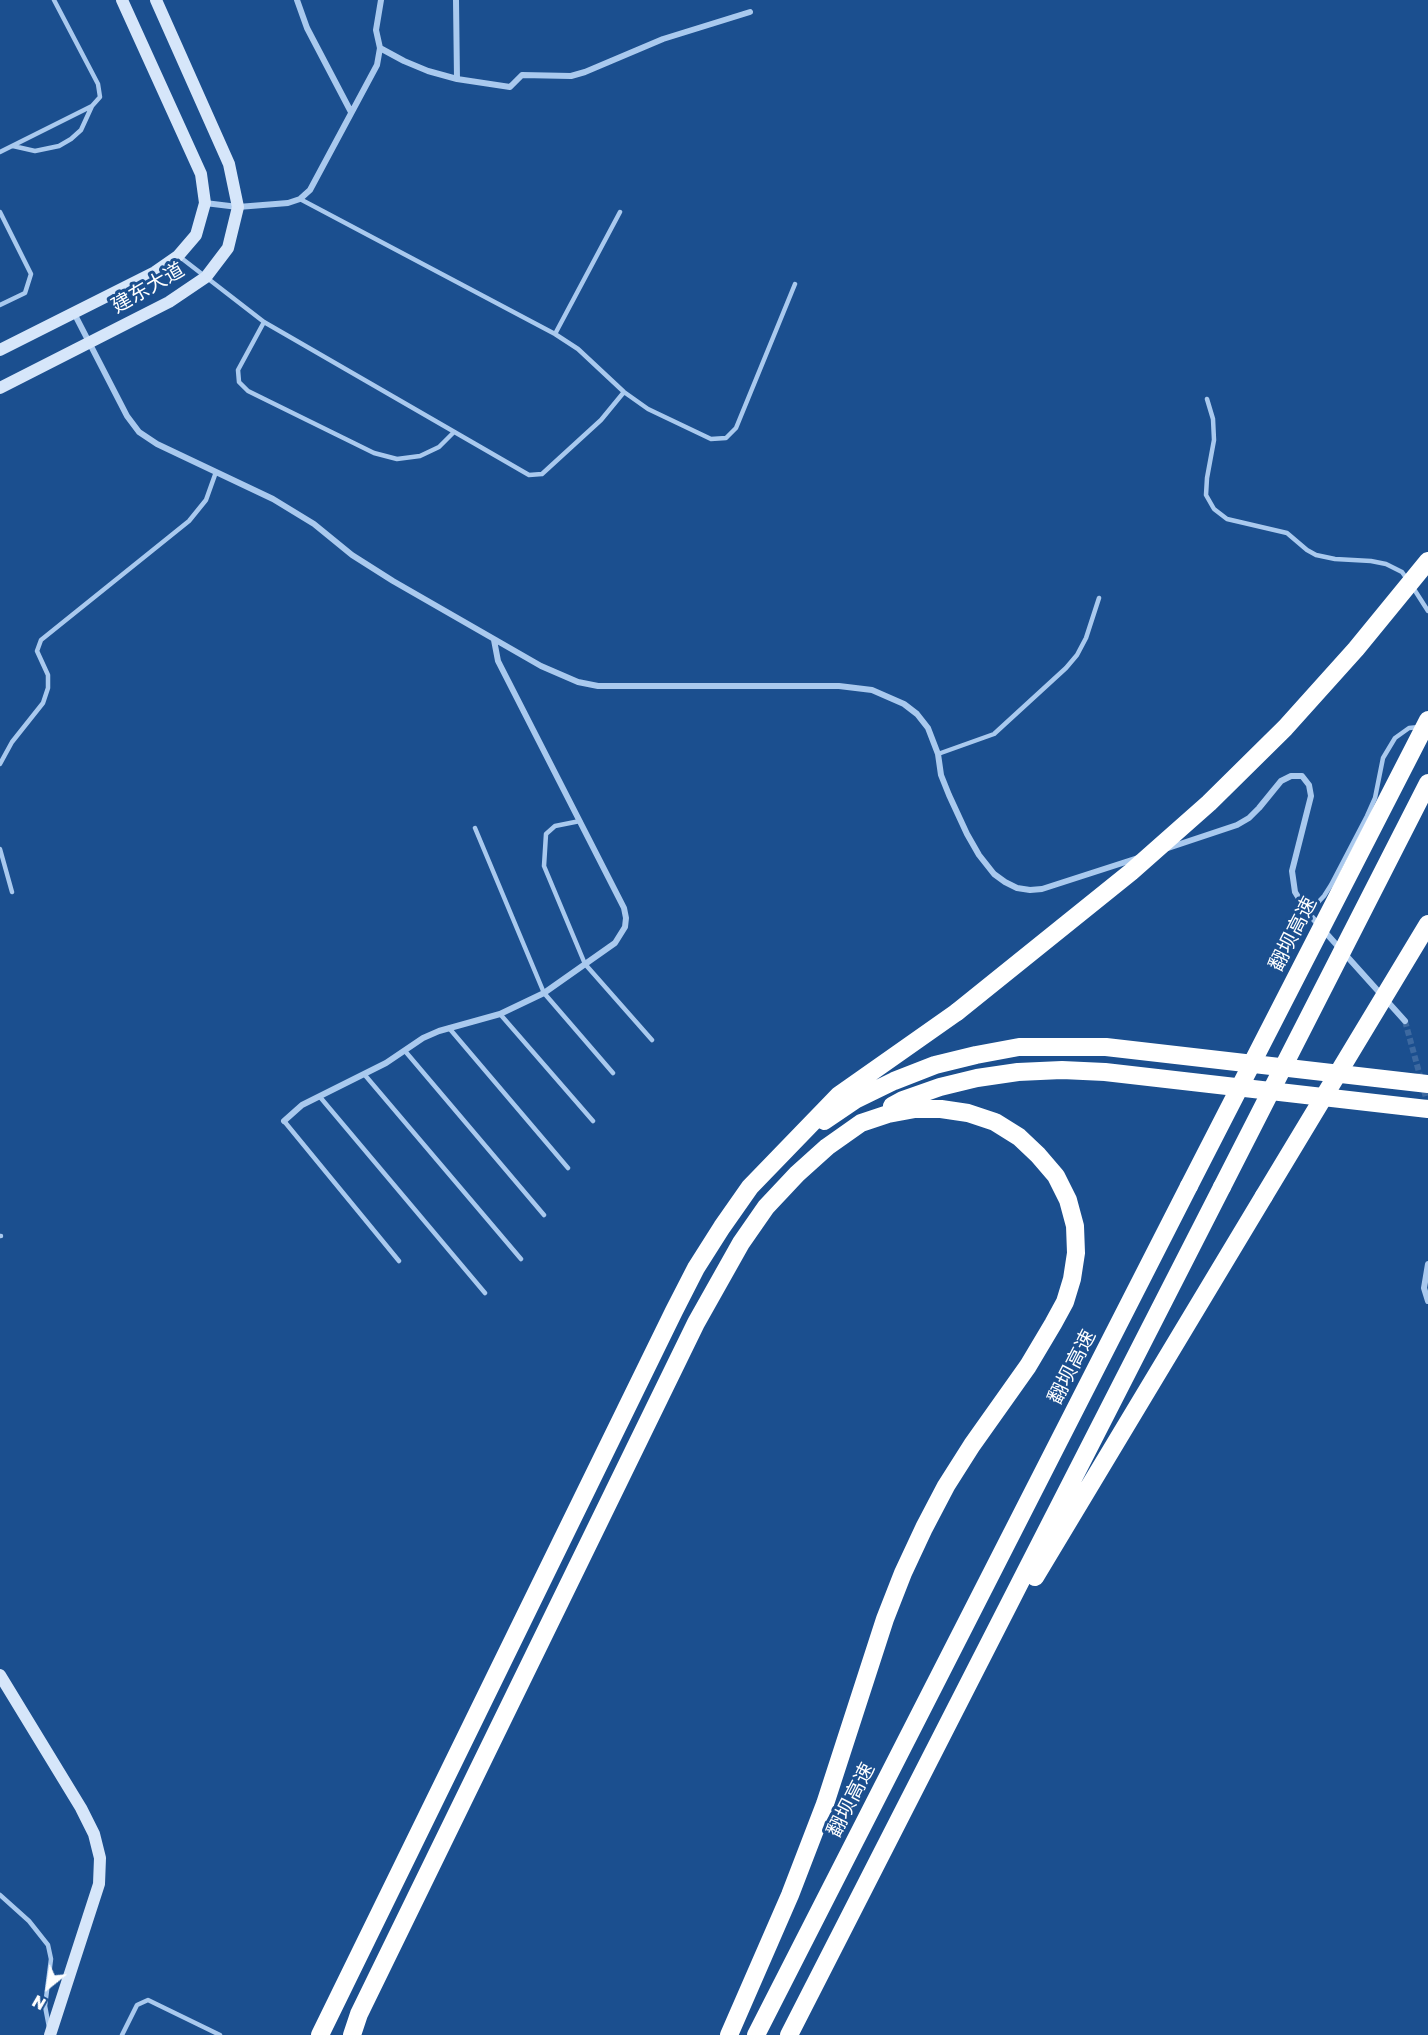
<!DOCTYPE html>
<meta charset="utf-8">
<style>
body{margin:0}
#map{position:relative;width:1428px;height:2035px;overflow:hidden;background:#1b4f8f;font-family:"Golos Text",sans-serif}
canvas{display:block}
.north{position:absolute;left:18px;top:1957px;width:60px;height:60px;-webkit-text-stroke:4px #1b4f8f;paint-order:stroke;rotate:210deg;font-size:16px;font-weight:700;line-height:24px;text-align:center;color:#fff}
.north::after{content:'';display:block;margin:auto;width:21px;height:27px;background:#fff;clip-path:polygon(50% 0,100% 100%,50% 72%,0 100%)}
</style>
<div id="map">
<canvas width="1428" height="2035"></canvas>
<div class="north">N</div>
</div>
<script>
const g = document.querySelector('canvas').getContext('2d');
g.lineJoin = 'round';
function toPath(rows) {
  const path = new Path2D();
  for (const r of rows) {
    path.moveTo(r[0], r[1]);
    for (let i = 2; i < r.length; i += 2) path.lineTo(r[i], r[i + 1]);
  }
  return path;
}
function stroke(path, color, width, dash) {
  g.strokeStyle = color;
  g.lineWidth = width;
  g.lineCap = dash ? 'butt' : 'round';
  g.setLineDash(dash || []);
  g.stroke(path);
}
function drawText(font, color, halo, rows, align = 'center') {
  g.font = font + ' "Golos Text","Noto Sans SC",sans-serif';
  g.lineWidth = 6;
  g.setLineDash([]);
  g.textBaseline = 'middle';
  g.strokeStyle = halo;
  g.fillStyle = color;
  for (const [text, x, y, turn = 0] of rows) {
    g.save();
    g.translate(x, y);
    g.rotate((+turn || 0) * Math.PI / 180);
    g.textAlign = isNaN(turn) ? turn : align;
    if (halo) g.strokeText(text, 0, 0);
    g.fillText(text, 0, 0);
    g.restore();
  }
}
stroke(toPath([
 [1405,1021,1428,1105]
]), '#3d69a0', 6, [6, 3]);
stroke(toPath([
 [13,146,35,151,59,146,71,139,81,130,92,106],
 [0,152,92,106,100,97,98,84,54,0],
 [300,199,555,334,578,349,624,392,648,409,711,439,726,438,736,428,795,284],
 [0,212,31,274,25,293,0,305],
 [180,257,264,322,529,475,542,474,601,420,624,392],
 [264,322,238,370,239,382,248,391,374,453,397,459,420,456,439,447,454,432],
 [555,334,620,212],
 [1207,399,1213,419,1214,440,1207,478,1206,495,1214,509,1227,519,1287,533,1307,550,1316,555,1335,559,1371,561,1386,564,1402,572,1407,579],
 [1412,586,1428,611],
 [938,754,994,734,1066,668,1077,655,1086,638,1099,598],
 [0,764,12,742,43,703,48,688,48,675,37,651,41,640,189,521,206,500,216,472],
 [580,821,555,826,546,834,544,866,585,964,652,1040],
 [475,828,544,993,613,1073],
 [0,849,12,892],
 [1308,913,1324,896,1331,885,1367,816,1375,798,1383,758,1395,738,1409,728,1419,727],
 [500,1014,593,1121],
 [449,1028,568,1168],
 [405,1051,544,1215],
 [364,1074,521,1259],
 [320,1097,485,1293],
 [284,1121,399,1261],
 [0,1236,1,1236],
 [0,1895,29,1921,48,1945,51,1959,45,2006,49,2027],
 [122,2035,137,2005,148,2000,220,2035]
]), '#a9c9ee', 4.5);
stroke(toPath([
 [297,0,307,28,351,112],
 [456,0,457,79],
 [380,48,404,61,428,71,457,79,510,87,522,75,571,76,585,72,663,39,750,12],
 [205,203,238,207,288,203,300,199,310,190,377,65,380,48,376,30,381,0],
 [74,313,127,416,139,432,157,444,273,499,314,524,352,555,393,581,541,666,578,682,598,686,839,686,872,690,904,704,917,714,928,728,938,754,941,775,949,795,967,834,979,855,994,874,1005,882,1017,888,1030,890,1042,889,1138,858],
 [1168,848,1237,825,1249,818,1259,808,1281,781,1291,776,1302,776,1309,785,1311,796,1292,871,1295,892,1308,913,1405,1021],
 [284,1121,302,1105,386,1063,423,1038,439,1031,500,1014,544,993,615,943,625,927,626,918,624,908,498,661,494,640],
 [1428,1264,1424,1288,1428,1301]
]), '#a9c9ee', 6);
stroke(toPath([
 [0,350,155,272,178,256,196,235,205,203,201,174,122,0],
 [0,388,169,302,206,277,228,248,238,207,229,164,156,0],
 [0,1675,81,1808,94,1834,100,1858,99,1884,50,2035]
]), '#d6e6fa', 12);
stroke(toPath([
 [892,1106,903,1100,940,1087,977,1078,1018,1072,1062,1070,1105,1072,1428,1109],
 [824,1121,855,1100,894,1081,935,1065,976,1055,1019,1047,1106,1047,1428,1084],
 [1035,1577,1264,1196],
 [320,2035,674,1311,696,1268,722,1227,750,1187,839,1095,957,1012],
 [352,2035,359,2014,696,1323,741,1243,766,1207,797,1174,827,1147,861,1123,888,1114,915,1109,941,1109,968,1113,995,1122,1019,1137,1038,1155,1056,1176,1068,1200,1075,1226,1076,1253,1072,1279,1065,1302,1053,1324,1028,1366,972,1445,946,1486,924,1528,903,1573,885,1619,825,1804,790,1895,729,2035],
 [756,2035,1189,1186],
 [789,2035,1222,1187]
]), '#fff', 18);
stroke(toPath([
 [957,1012,1131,872,1209,803,1285,728,1356,649,1428,561],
 [1189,1186,1428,720],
 [1222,1187,1428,783],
 [1264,1196,1428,924]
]), '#fff', 18);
drawText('20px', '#fff', '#1b4f8f', [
 ["建东大道",148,288,-30],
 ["翻坝高速",1293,934,-63],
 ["翻坝高速",1072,1367,-63],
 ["翻坝高速",851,1800,-63]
]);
</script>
